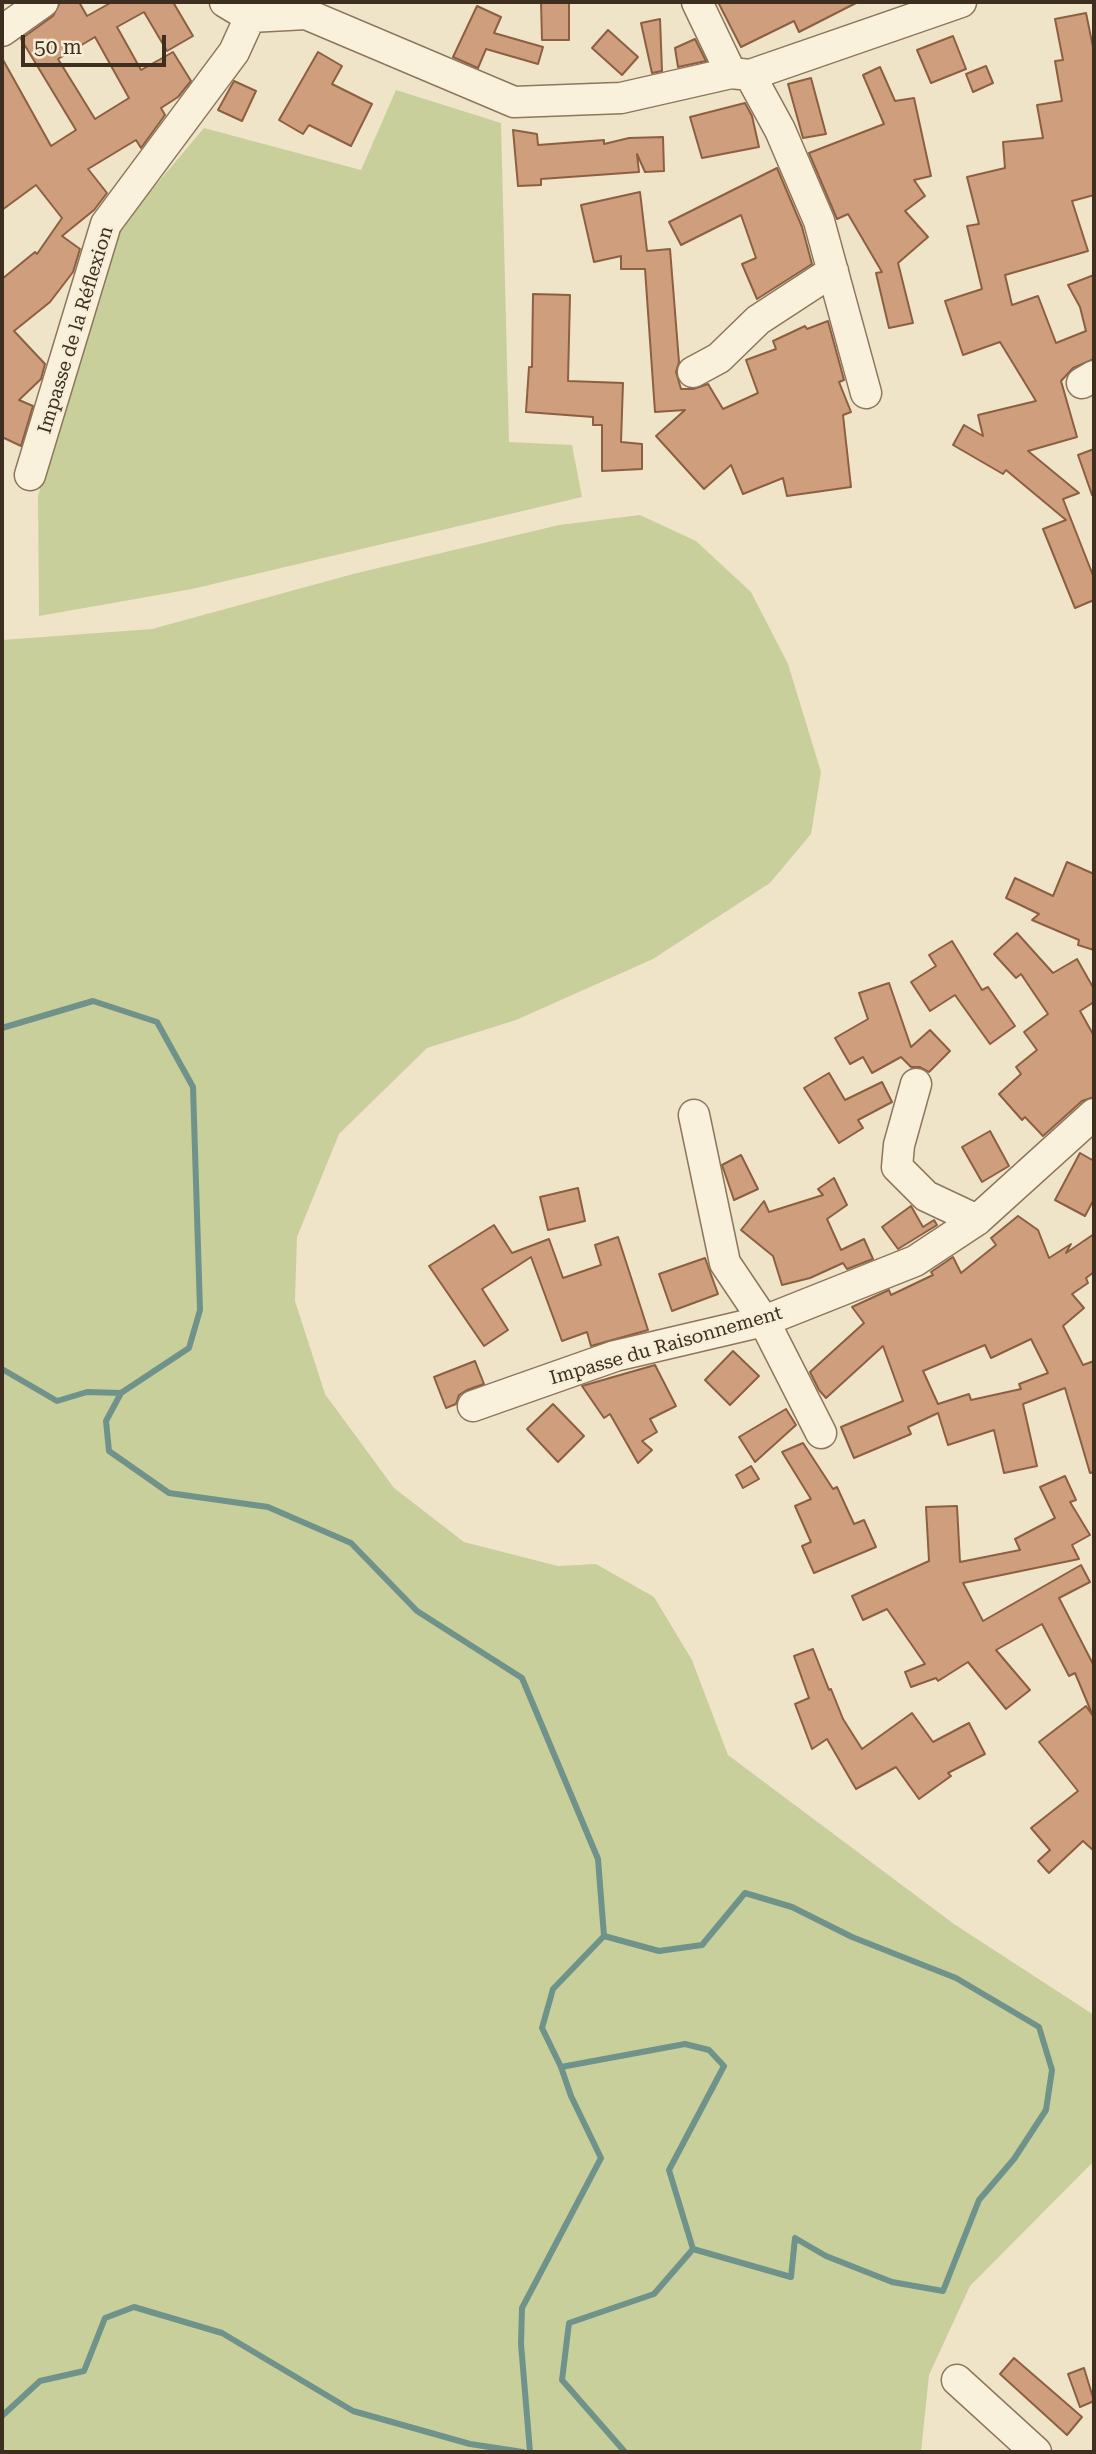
<!DOCTYPE html>
<meta charset="utf-8">
<style>
body{margin:0}
#map{position:relative;width:1096px;height:2454px;overflow:hidden;background:#f0e4c8;font-family:"Roboto Serif",serif}
canvas{display:block}
.frame{position:absolute;inset:0;border:4px solid #3d2e20;pointer-events:none}
.scale{position:absolute;left:21px;top:35px;width:145px;height:32px;box-sizing:border-box;border:4px solid #3d2e20;border-top:0;padding-left:9px;font-size:21px;line-height:24px;white-space:nowrap;color:#3d2e20;-webkit-text-stroke:5px #f7eed8;paint-order:stroke}
</style>
<div id="map">
<canvas width="1096" height="2454"></canvas>
<div class="frame"></div>
<div class="scale">50 m</div>
</div>
<script>
const g = document.querySelector('canvas').getContext('2d');
g.lineJoin = 'round';
function paint(path, color) {
  g.fillStyle = color;
  g.fill(path, 'evenodd');
}
function toPath(rows) {
  const path = new Path2D();
  for (const r of rows) {
    path.moveTo(r[0], r[1]);
    for (let i = 2; i < r.length; i += 2) path.lineTo(r[i], r[i + 1]);
  }
  return path;
}
function stroke(path, color, width, dash) {
  g.strokeStyle = color;
  g.lineWidth = width;
  g.lineCap = dash ? 'butt' : 'round';
  g.setLineDash(dash || []);
  g.stroke(path);
}
function drawText(font, color, halo, rows, align = 'center') {
  g.font = font + ' "Roboto Serif",serif';
  g.lineWidth = 5;
  g.setLineDash([]);
  g.textBaseline = 'middle';
  g.strokeStyle = halo;
  g.fillStyle = color;
  for (const [text, x, y, turn = 0] of rows) {
    g.save();
    g.translate(x, y);
    g.rotate((+turn || 0) * Math.PI / 180);
    g.textAlign = isNaN(turn) ? turn : align;
    if (halo) g.strokeText(text, 0, 0);
    g.fillText(text, 0, 0);
    g.restore();
  }
}
paint(toPath([
 [396,90,501,123,509,442,572,445,582,497,192,589,39,616,38,496,116,232,204,128,361,170],
 [640,515,696,541,751,592,788,664,821,772,811,834,770,883,653,959,516,1020,427,1048,339,1134,297,1237,295,1301,325,1394,394,1488,464,1542,558,1566,596,1564,654,1597,692,1660,728,1755,954,1924,1094,2015,1094,2161,970,2286,929,2375,921,2452,2,2452,2,640,152,629,353,574,559,525]
]), '#c9cf9b');
stroke(toPath([
 [2,1028,93,1001,157,1022,193,1087,200,1310,189,1348,121,1393,106,1421,109,1451,169,1493,268,1507,351,1543,417,1611,522,1678,598,1859,604,1936,553,1989,542,2028,561,2067,685,2044,709,2050,724,2066,669,2170,693,2249,654,2294,569,2323,562,2380,625,2452],
 [2,1369,57,1401,87,1392,121,1393],
 [604,1936,659,1951,702,1945,745,1893,792,1907,852,1937,956,1978,1039,2027,1052,2070,1046,2110,1014,2159,979,2200,943,2291,892,2282,826,2256,795,2238,791,2277,693,2249],
 [2,2416,40,2381,84,2371,105,2318,134,2307,222,2333,353,2411,470,2444,523,2452],
 [530,2452,521,2344,522,2308,601,2158,571,2096,561,2067]
]), '#6f938a', 6);
const building = toPath([
 [60,2,79,2,87,16,112,2,173,2,193,36,167,51,144,12,117,27,141,70,173,52,191,81,178,97,161,108,165,115,141,148,136,140,88,169,107,193,94,210,62,236,80,249,73,272,50,302,14,331,45,364,41,379,19,400,33,406,21,446,2,437,2,279,35,252,37,254,62,218,36,185,2,210,2,58,51,146,76,130,21,39,53,16,60,2],
 [95,37,129,98,95,119,58,59,95,37],
 [541,2,569,2,569,40,542,40,541,2],
 [718,2,858,2,799,32,794,21,741,47,718,2],
 [477,6,501,17,494,33,543,47,538,64,486,49,478,68,453,57,477,6],
 [1086,13,1094,52,1094,195,1072,201,1088,251,1005,275,1012,305,1038,296,1056,343,1086,331,1080,307,1068,285,1094,275,1094,359,1073,368,1061,381,1077,437,1028,451,1079,493,1063,499,1094,578,1094,600,1075,608,1043,529,1066,520,1006,470,1003,474,953,445,964,425,983,436,978,415,1036,401,1000,342,963,355,945,301,982,289,967,226,979,224,967,177,1005,168,1003,142,1043,138,1037,105,1062,101,1055,61,1063,60,1055,19,1086,13],
 [660,19,662,71,652,73,641,23,660,19],
 [608,30,638,57,622,75,592,48,608,30],
 [953,36,966,69,931,83,917,50,953,36],
 [695,39,706,61,678,67,675,48,695,39],
 [318,52,342,66,332,84,372,104,351,146,309,125,303,134,279,120,318,52],
 [986,66,993,83,973,92,966,74,986,66],
 [880,67,895,101,914,98,931,176,914,180,925,196,905,211,928,237,898,263,913,323,889,328,876,273,882,272,848,214,837,219,809,153,884,124,863,75,880,67],
 [811,78,826,134,803,138,788,84,811,78],
 [234,81,256,91,242,121,218,110,234,81],
 [745,103,752,116,759,147,702,158,690,117,745,103],
 [513,130,537,134,538,145,604,140,604,144,629,138,663,137,664,171,645,172,637,154,639,172,541,179,541,185,518,186,513,130],
 [777,168,802,227,812,264,757,299,742,264,756,258,741,215,681,245,669,222,777,168],
 [640,192,647,251,670,249,679,362,676,372,681,389,693,389,708,384,723,409,758,393,746,360,776,349,773,341,805,326,807,329,828,321,844,380,839,382,851,412,843,415,851,487,787,496,783,478,743,494,731,465,704,489,656,436,685,410,655,412,645,269,621,269,621,256,594,262,581,205,640,192],
 [533,294,570,295,568,381,623,383,621,442,642,444,642,469,602,471,602,425,593,425,593,417,526,412,529,367,532,367,533,294],
 [1094,449,1094,495,1092,495,1078,455,1094,449],
 [1067,862,1094,874,1094,950,1078,945,1079,940,1032,920,1039,914,1006,898,1015,878,1053,896,1067,862],
 [1017,933,1053,973,1077,959,1094,989,1094,1002,1080,1011,1094,1036,1094,1097,1082,1101,1043,1136,1025,1117,1022,1120,999,1094,1021,1074,1016,1067,1037,1050,1024,1032,1048,1014,1021,974,1016,978,994,954,1017,933],
 [952,941,982,990,988,987,1015,1026,990,1044,955,995,930,1011,911,982,936,966,929,955,952,941],
 [889,983,911,1047,930,1030,950,1051,929,1072,920,1067,911,1067,901,1057,872,1073,863,1057,850,1064,835,1038,868,1019,859,993,889,983],
 [829,1073,845,1100,882,1082,892,1102,858,1120,863,1128,839,1143,804,1088,829,1073],
 [990,1131,1009,1166,982,1182,962,1147,990,1131],
 [1080,1153,1094,1161,1094,1199,1085,1216,1055,1200,1080,1153],
 [741,1155,758,1189,734,1200,722,1165,741,1155],
 [834,1178,847,1205,827,1219,841,1250,864,1239,873,1259,847,1269,843,1263,810,1278,782,1285,773,1256,741,1230,764,1201,769,1212,823,1195,818,1189,834,1178],
 [578,1188,585,1221,548,1230,540,1197,578,1188],
 [911,1206,923,1227,934,1220,937,1225,898,1249,882,1227,911,1206],
 [1018,1216,1038,1230,1049,1258,1071,1244,1066,1253,1094,1234,1094,1272,1086,1278,1088,1283,1072,1294,1084,1308,1063,1326,1083,1365,1094,1361,1094,1472,1090,1473,1065,1388,1023,1404,1037,1466,1004,1473,994,1430,948,1445,938,1413,908,1427,911,1434,854,1458,841,1427,903,1401,883,1346,826,1398,819,1390,810,1372,864,1323,852,1307,889,1290,891,1295,933,1275,931,1272,953,1257,961,1273,996,1245,991,1238,1018,1216],
 [1031,1339,1048,1373,1019,1384,1021,1389,971,1400,969,1394,938,1404,923,1371,985,1345,991,1358,1031,1339],
 [494,1225,512,1253,549,1239,563,1278,601,1265,595,1245,618,1237,648,1330,591,1346,587,1332,562,1341,531,1257,482,1289,508,1330,484,1346,429,1266,494,1225],
 [705,1258,718,1294,672,1311,659,1274,705,1258],
 [733,1351,759,1376,730,1405,705,1380,733,1351],
 [475,1361,484,1384,467,1390,459,1395,456,1404,446,1408,434,1377,475,1361],
 [655,1365,676,1406,650,1419,657,1432,642,1441,652,1450,638,1463,610,1414,604,1418,582,1386,655,1365],
 [553,1404,584,1436,558,1462,527,1429,553,1404],
 [786,1409,796,1425,755,1462,739,1437,786,1409],
 [803,1443,833,1489,837,1487,854,1524,864,1520,876,1547,814,1573,802,1546,811,1542,795,1506,811,1499,782,1452,803,1443],
 [751,1466,759,1479,743,1488,736,1475,751,1466],
 [1065,1476,1076,1500,1070,1502,1090,1535,1072,1545,1079,1559,963,1583,983,1621,1081,1565,1090,1582,1059,1598,1094,1666,1094,1851,1083,1841,1049,1873,1038,1861,1050,1850,1031,1828,1078,1791,1039,1742,1086,1706,1093,1716,1075,1673,1069,1676,1042,1624,996,1650,1030,1690,1006,1709,968,1662,938,1681,936,1678,911,1687,905,1672,925,1664,887,1609,863,1620,852,1596,929,1561,926,1507,957,1506,960,1562,1020,1550,1015,1539,1055,1518,1040,1487,1065,1476],
 [813,1649,829,1690,831,1689,843,1719,862,1749,912,1713,933,1742,969,1723,985,1754,948,1773,951,1776,919,1799,896,1767,856,1789,827,1739,812,1749,795,1704,809,1698,794,1656,813,1649],
 [1014,2358,1082,2417,1067,2435,1000,2374,1014,2358],
 [1084,2368,1094,2401,1080,2407,1068,2374,1084,2368]
]);
paint(building, '#cf9f7d');
stroke(building, '#8d5f41', 2);
const minor = toPath([
 [225,2,250,17,306,14,514,102,621,98,731,73,750,75,961,2],
 [697,2,731,73],
 [2,31,43,2],
 [750,75,780,130,819,221,866,393],
 [693,372,719,358,758,320,833,271],
 [1082,383,1094,376],
 [30,475,106,224,234,52,250,17],
 [916,1084,899,1145,897,1167,926,1196,977,1220],
 [694,1115,725,1263,764,1321,821,1433],
 [473,1406,615,1356,764,1321,915,1261,977,1220,1094,1114],
 [957,2380,1036,2452]
]);
stroke(minor, '#8d765c', 33);
stroke(minor, '#faf1dc', 30);
drawText('19px', '#3d2e20', '#f7eed8', [
 ["Impasse de la Réflexion",76,330,-73],
 ["Impasse du Raisonnement",666,1346,-16]
]);
</script>
